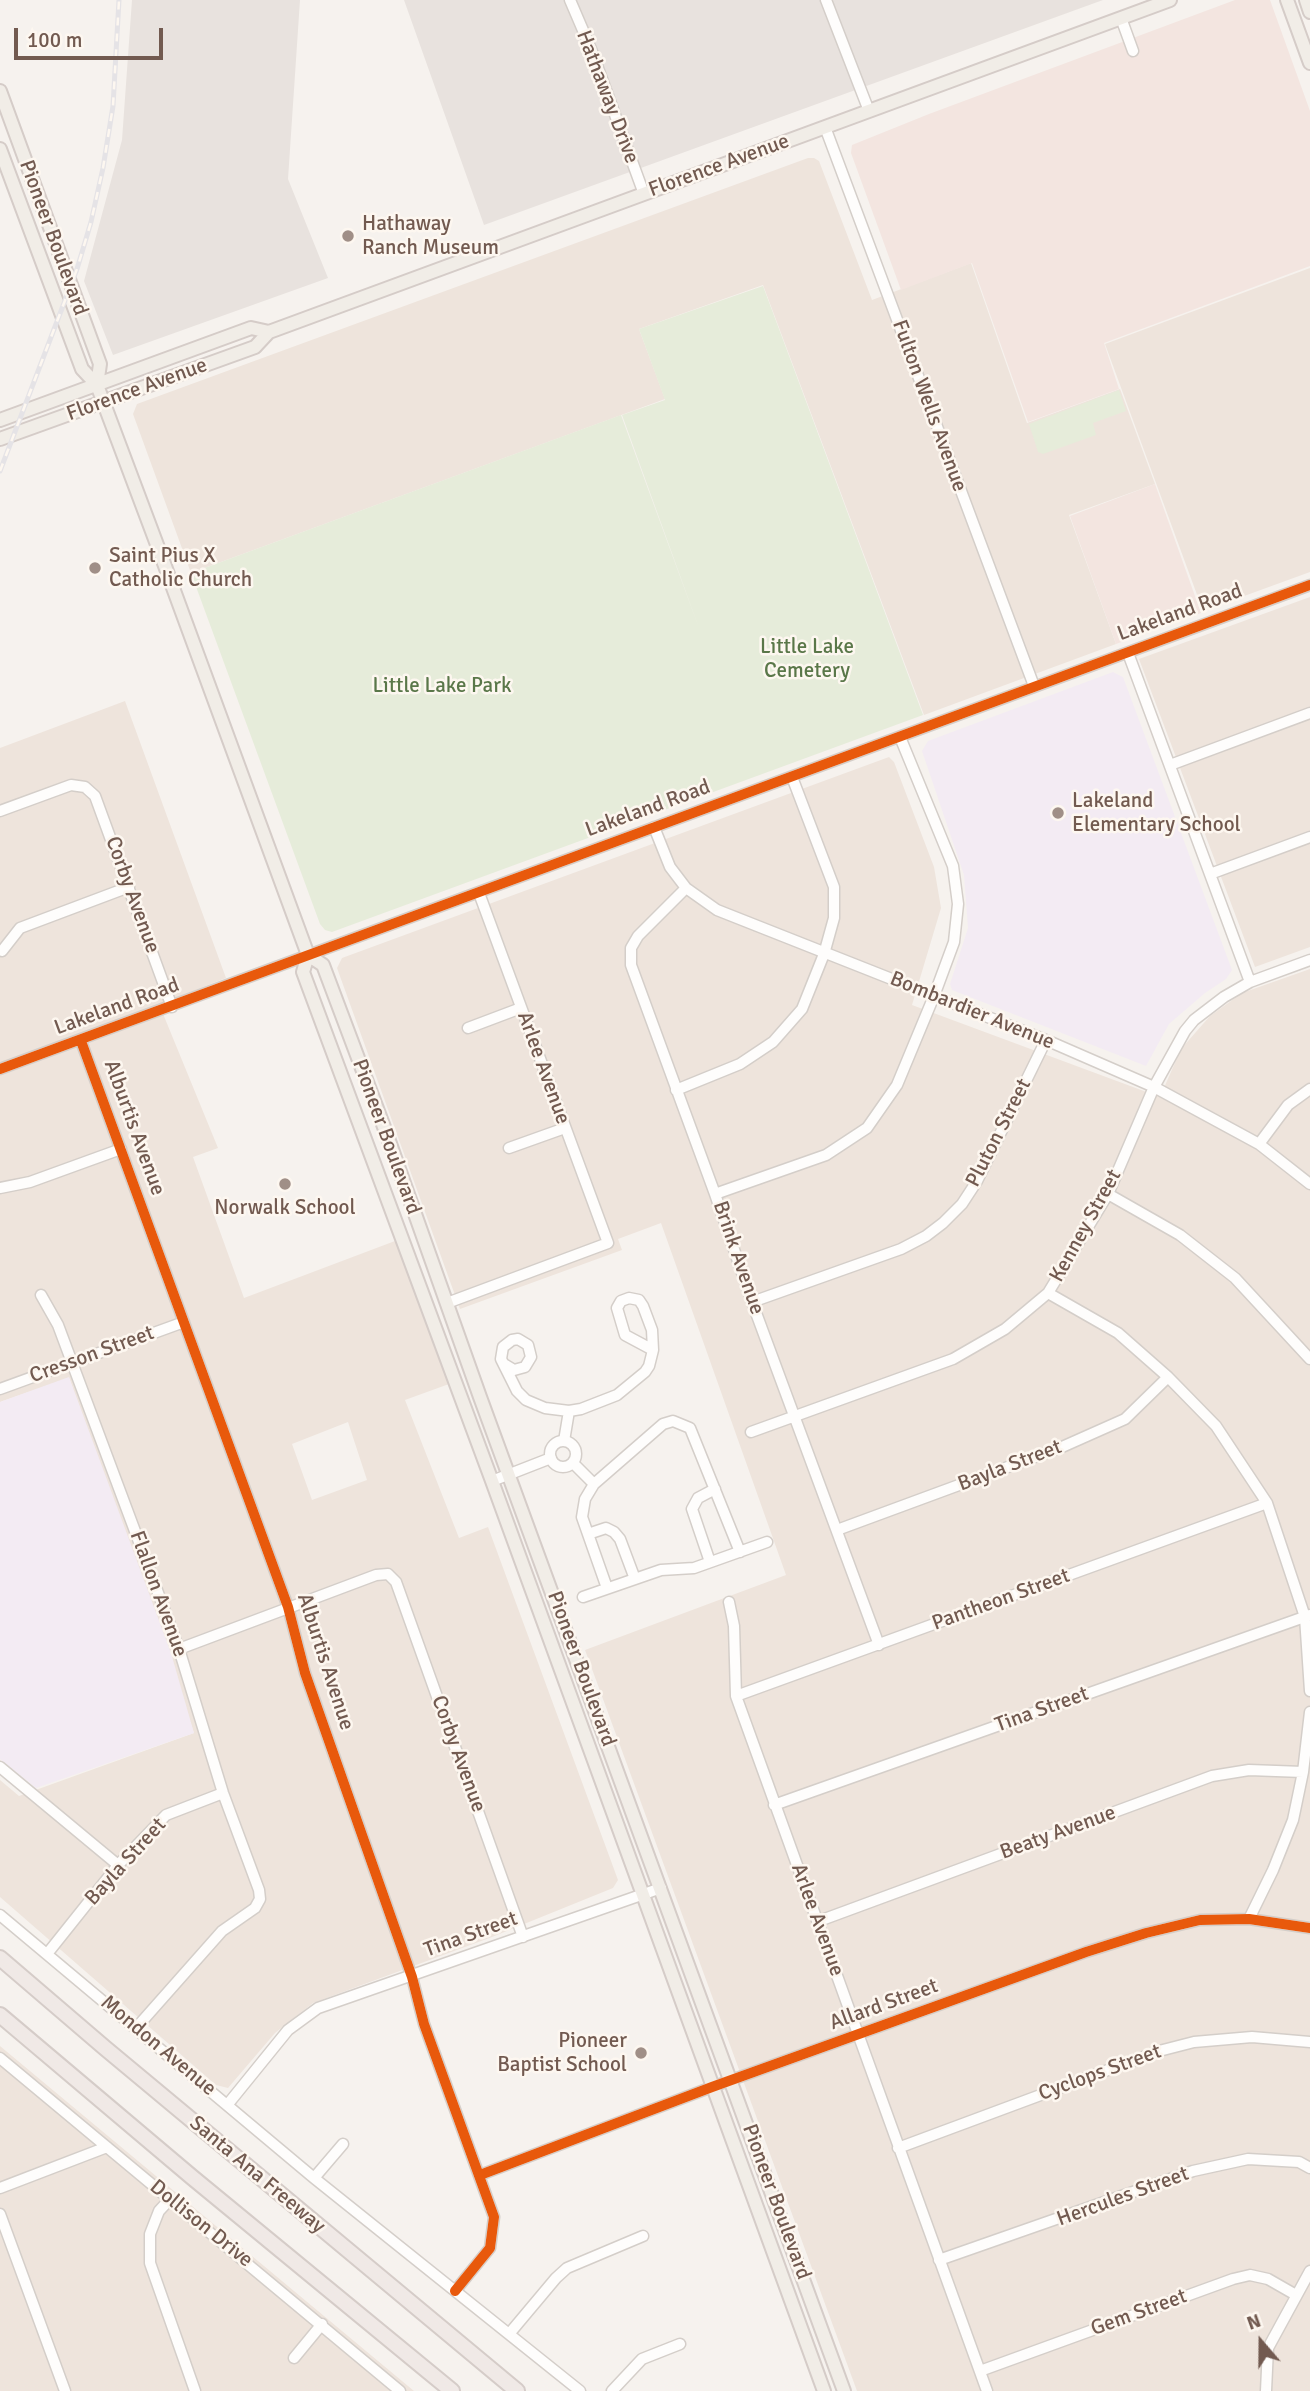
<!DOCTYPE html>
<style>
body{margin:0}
#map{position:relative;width:1310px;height:2391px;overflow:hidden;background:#f6f2ee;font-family:Signika,sans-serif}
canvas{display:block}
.north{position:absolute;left:1226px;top:2307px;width:70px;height:70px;-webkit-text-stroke:5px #fdf7f0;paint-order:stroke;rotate:340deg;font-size:19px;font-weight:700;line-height:28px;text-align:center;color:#725a50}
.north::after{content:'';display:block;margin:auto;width:24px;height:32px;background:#725a50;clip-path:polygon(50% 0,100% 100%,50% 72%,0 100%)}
.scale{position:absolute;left:14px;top:28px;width:149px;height:32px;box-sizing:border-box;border:4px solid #725a50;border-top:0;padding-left:9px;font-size:21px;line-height:24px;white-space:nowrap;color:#725a50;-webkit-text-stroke:5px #fdf7f0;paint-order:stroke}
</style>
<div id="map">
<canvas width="1310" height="2391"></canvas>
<div class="north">N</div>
<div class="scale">100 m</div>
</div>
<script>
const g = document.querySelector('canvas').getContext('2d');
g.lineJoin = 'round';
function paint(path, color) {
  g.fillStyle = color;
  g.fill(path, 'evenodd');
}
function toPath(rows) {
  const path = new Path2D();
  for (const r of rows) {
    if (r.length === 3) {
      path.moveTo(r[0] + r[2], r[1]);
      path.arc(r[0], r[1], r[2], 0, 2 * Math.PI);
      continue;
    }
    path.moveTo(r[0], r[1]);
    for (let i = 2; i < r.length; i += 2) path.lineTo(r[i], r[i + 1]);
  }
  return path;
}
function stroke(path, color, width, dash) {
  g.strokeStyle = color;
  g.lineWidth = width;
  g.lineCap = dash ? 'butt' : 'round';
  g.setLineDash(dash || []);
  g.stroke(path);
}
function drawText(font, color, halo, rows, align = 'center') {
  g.font = font + ' Signika,sans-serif';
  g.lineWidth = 5;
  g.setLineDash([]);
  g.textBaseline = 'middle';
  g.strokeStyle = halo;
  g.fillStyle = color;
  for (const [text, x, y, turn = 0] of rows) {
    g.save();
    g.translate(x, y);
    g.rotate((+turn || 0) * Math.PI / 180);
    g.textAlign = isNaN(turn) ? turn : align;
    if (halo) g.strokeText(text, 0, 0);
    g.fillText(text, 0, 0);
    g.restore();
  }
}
paint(toPath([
 [808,158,814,158,819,161,872,300,971,263,1027,423,1120,389,1155,484,1069,515,1116,644,924,715,763,285,639,329,665,399,191,573,133,414,137,404],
 [1310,268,1310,572,1203,611,1105,344],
 [1310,597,1310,947,1255,967,1139,659],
 [125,701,226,978,159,1004,218,1148,193,1157,244,1298,395,1241,449,1384,405,1400,459,1538,488,1527,618,1880,613,1888,492,1937,313,2003,275,2033,228,2088,216,2085,0,1897,0,1780,19,1796,194,1733,69,1378,0,1402,0,748],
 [348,1422,367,1480,312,1500,292,1444],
 [889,757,894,762,934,867,941,908,912,1005,1160,1097,1181,1049,1210,1016,1242,993,1310,969,1310,2391,857,2391,585,1650,786,1575,661,1223,618,1239,622,1250,460,1309,337,968,342,958],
 [0,2046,414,2391,0,2391]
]), '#eee4dc');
paint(toPath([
 [1235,0,1270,0,1310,111,1310,266,1104,343,1119,389,1028,422,972,263,901,290,851,153,852,145,929,114],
 [1155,484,1201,613,1116,644,1070,516]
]), '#f3e5e0');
paint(toPath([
 [132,0,300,0,288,179,328,278,113,355,84,281,122,140],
 [404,0,1103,0,484,225]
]), '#e8e2de');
paint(toPath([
 [1113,672,1123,677,1232,970,1226,979,1205,993,1169,1024,1146,1066,952,990,950,984,968,928,964,875,922,751,928,741],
 [69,1377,171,1653,194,1733,36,1788,0,1759,0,1402]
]), '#f3ebf3');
paint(toPath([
 [763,286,923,715,332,932,325,930,320,924,191,573,621,415,700,631,622,415,665,400,639,329],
 [1119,390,1126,411,1093,423,1096,435,1043,454,1038,452,1029,424]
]), '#e6ecda');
const minor = toPath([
 [570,0,591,49,644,194],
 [826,0,869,111],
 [1121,18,1133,51],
 [825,127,1034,686],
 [1128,653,1250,982],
 [1170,765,1310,713],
 [0,811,71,785,85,787,95,796,172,1007],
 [654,827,670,867,686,888,717,910,1046,1040,1154,1087,1259,1144,1310,1184],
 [1210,874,1310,837],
 [686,888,638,936,631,948,631,965,715,1194,752,1302,879,1645],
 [2,951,20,928,129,887],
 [468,1028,521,1008],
 [81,1041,288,1607,305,1673,412,1977,424,2024,494,2217,490,2248,455,2291],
 [0,1069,1310,585],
 [676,1090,740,1064,773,1042,802,1009,824,954,834,918,834,887,792,777],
 [1259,1144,1288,1105,1310,1089],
 [509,1148,565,1128],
 [0,1188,30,1182,121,1149],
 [715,1194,826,1155,867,1128,897,1085,934,996,954,942,958,904,953,866,900,737],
 [1108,1194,1180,1235,1235,1278,1310,1359],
 [1048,1293,1118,1333,1168,1377,1216,1426,1267,1503,1305,1617,1310,1691],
 [41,1295,58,1325,179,1649,223,1793,259,1890,260,1899,255,1908,222,1931,137,2027],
 [752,1302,901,1249,926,1236,943,1223,962,1204,977,1181,1046,1040],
 [447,1303,608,1243,479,893],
 [504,1364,514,1370,525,1367,531,1357,528,1345,518,1339,512,1340,503,1347,501,1359,517,1391,526,1400,545,1408,569,1411,581,1409,617,1395,645,1372,649,1366,653,1350,652,1330,643,1306,639,1300,629,1298,621,1301,617,1308,625,1335,653,1350],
 [0,1389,184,1322],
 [751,1432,953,1359,1005,1329,1048,1293,1108,1194,1154,1087,1185,1031,1194,1020,1224,997,1250,982,1310,960],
 [564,1441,569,1411],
 [563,1454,13],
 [573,1463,594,1484],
 [492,1481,551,1458],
 [837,1530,1062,1447,1125,1419,1168,1377],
 [588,1534,606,1528,614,1532,620,1539,635,1579],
 [710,1562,692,1509,698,1498,715,1489],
 [607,1588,582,1517,585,1499,594,1484,663,1424,673,1421,690,1428,740,1552],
 [583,1597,661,1570,694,1568,767,1542],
 [729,1602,734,1626,736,1696,987,2391],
 [179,1649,376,1575,388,1574,396,1582,523,1937],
 [736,1696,1267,1503],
 [0,1767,118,1865],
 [774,1805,1310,1615],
 [0,1915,314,2178,580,2391],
 [1249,1919,1273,1870,1293,1820,1303,1772,1310,1712],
 [819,1921,1212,1776,1249,1770,1303,1772],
 [47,1954,118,1865,166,1815,223,1793],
 [0,2058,400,2391],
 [228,2104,288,2030,318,2008,661,1888],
 [898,2148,1159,2051,1194,2042,1252,2037,1310,2042],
 [480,2175,712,2087,1086,1952,1146,1933,1200,1920,1249,1919,1310,1928],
 [314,2178,343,2144],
 [0,2188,107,2147],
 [170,2199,159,2211,150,2234,150,2263,195,2391],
 [0,2214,65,2391],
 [939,2260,1193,2171,1248,2159,1299,2162,1310,2168],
 [509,2334,556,2278,567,2268,643,2236],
 [294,2358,322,2324],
 [980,2371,1233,2279,1250,2275,1268,2279,1296,2295],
 [612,2391,642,2359,680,2344],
 [1266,2391,1268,2348,1310,2271]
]);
const major = toPath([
 [1287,0,1310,63],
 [1306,0,1310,12],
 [0,91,100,364,97,385],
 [0,149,82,369,97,385,165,566,308,955,303,972,492,1481,824,2391],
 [0,420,251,328,269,332],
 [0,439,255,347,269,332,1170,0],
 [308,955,323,965,387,1135,480,1397,844,2391]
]);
const highway = toPath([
 [0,1958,105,2048,517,2391],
 [0,2015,193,2178,452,2391]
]);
stroke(minor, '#d4cec9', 13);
stroke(major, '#d5ccc8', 16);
stroke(highway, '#d5ccc8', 18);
stroke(minor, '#fefdfc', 10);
stroke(major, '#f1ede7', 12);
stroke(highway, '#f0e9e6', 14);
const rail = toPath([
 [0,471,77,269,91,222,103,168,113,106,119,0]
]);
stroke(rail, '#e5e3e6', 5);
stroke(rail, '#fdf7f0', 2.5, [8]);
stroke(toPath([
 [81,1041,288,1607,305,1673,412,1977,424,2024,494,2217,490,2248,455,2291],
 [0,1069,1310,585],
 [480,2175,712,2087,1086,1952,1146,1933,1200,1920,1249,1919,1310,1928]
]), '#e8590c', 10);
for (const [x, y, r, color] of [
 [348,236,7,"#a08f87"],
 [95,568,7,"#a08f87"],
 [1058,813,7,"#a08f87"],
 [285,1184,7,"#a08f87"],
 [641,2053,7,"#a08f87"]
]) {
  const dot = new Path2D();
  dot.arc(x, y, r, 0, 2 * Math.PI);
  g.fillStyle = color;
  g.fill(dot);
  stroke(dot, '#fdf7f0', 2.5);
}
drawText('21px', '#725a50', '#fdf7f0', [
 ["Hathaway Drive",607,97,69],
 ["Florence Avenue",719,166,-20],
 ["Pioneer Boulevard",53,238,70],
 ["Florence Avenue",137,390,-20],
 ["Fulton Wells Avenue",929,406,70],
 ["Lakeland Road",1180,613,-20],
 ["Lakeland Road",648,809,-20],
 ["Corby Avenue",132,895,70],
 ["Lakeland Road",117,1007,-20],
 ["Bombardier Avenue",972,1011,22],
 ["Arlee Avenue",543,1068,70],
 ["Alburtis Avenue",134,1128,70],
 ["Pluton Street",999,1133,-63],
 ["Pioneer Boulevard",386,1137,70],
 ["Kenney Street",1086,1226,-61],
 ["Brink Avenue",738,1258,71],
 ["Cresson Street",92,1355,-20],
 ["Bayla Street",1010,1466,-21],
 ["Flallon Avenue",158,1594,70],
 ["Pantheon Street",1001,1600,-20],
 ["Alburtis Avenue",325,1662,72],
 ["Pioneer Boulevard",581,1669,70],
 ["Tina Street",1042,1710,-20],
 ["Corby Avenue",458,1754,70],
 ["Beaty Avenue",1058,1833,-20],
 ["Bayla Street",126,1862,-48],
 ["Arlee Avenue",817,1920,70],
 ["Tina Street",471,1935,-20],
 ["Allard Street",884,2005,-20],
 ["Mondon Avenue",158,2046,40],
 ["Cyclops Street",1100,2073,-20],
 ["Santa Ana Freeway",257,2175,40],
 ["Hercules Street",1123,2197,-20],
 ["Pioneer Boulevard",776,2202,70],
 ["Dollison Drive",201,2224,39],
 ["Gem Street",1139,2313,-20]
]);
drawText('21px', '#725a50', '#fdf7f0', [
 ["Hathaway",362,224],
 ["Ranch Museum",362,248],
 ["Saint Pius X",109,556],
 ["Catholic Church",109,580],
 ["Lakeland",1072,801],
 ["Elementary School",1072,825],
 ["Norwalk School",285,1208,"center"],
 ["Pioneer",627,2041,"right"],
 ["Baptist School",627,2065,"right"]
], 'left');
drawText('21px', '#5a7749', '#fdf7f0', [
 ["Little Lake",807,647],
 ["Cemetery",807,671],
 ["Little Lake Park",442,686]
]);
</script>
